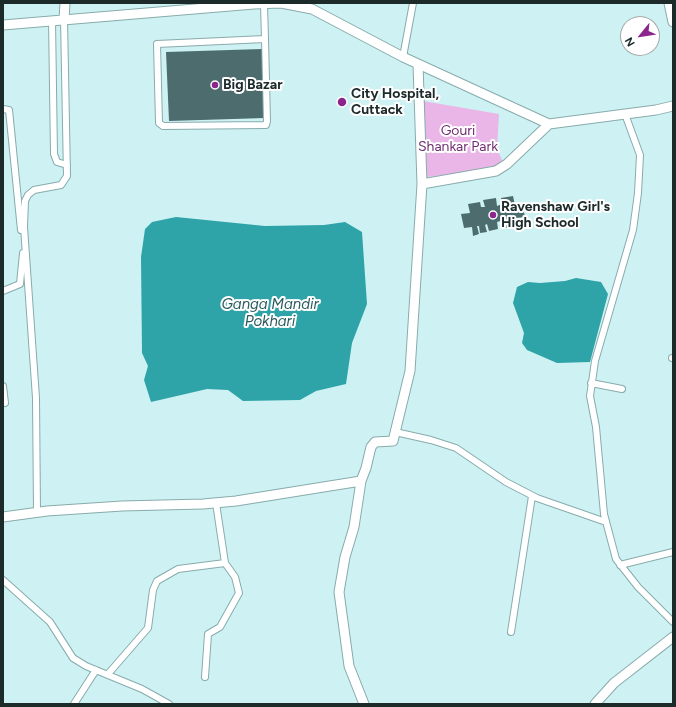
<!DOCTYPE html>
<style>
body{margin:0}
#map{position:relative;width:676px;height:707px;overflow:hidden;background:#cef2f3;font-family:Figtree,sans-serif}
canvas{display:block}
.frame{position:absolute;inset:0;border:4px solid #1c2a2a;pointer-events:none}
.north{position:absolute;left:620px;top:16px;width:40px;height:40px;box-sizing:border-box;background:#fff;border:1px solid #a4aaaa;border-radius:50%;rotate:240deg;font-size:11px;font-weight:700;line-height:16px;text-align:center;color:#1c2a2a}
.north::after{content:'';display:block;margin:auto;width:14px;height:18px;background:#8c268d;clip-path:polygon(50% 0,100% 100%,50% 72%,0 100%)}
</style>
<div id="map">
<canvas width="676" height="707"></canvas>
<div class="frame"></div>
<div class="north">N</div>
</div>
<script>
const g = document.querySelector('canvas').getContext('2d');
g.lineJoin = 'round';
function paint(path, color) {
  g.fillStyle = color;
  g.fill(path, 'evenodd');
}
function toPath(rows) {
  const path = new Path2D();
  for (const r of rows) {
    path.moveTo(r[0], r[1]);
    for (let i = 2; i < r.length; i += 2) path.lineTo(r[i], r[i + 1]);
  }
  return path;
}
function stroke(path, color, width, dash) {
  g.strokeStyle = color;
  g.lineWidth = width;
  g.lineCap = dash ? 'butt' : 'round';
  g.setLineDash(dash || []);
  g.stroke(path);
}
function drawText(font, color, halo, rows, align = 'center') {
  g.font = font + ' Figtree,sans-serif';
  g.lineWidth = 4;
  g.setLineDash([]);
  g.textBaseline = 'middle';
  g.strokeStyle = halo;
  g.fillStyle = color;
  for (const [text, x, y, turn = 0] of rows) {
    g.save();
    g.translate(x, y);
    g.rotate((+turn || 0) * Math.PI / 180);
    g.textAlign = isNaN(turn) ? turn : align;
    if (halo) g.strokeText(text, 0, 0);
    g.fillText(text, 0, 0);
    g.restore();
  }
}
paint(toPath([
 [423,101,499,114,497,149,502,160,499,165,496,168,427,177]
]), '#eab6e8');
paint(toPath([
 [176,217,265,226,324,225,345,222,362,232,367,304,352,343,346,384,316,391,300,400,243,401,228,390,207,389,151,402,144,380,148,366,142,353,141,257,145,229,152,222],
 [576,278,601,282,608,294,590,362,557,363,527,350,522,343,524,333,513,303,517,287,528,282,540,283,565,281]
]), '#2ea3a8');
paint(toPath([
 [262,49,265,118,169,121,166,52],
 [513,196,515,205,522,203,525,217,516,218,518,228,506,228,504,220,497,222,498,229,489,231,487,224,485,225,487,232,480,233,479,226,477,226,479,234,473,236,472,227,464,228,461,214,470,213,468,204,480,202,481,207,485,207,483,200,496,198,497,206,502,204,501,198]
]), '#4c6c6e');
const street = toPath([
 [264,4,265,39,267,121,266,125,163,126,159,123,157,44,265,39],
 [52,20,54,154,57,162,67,165],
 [403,57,413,3],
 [3,109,9,110,21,230],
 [625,114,640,155,638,193,633,230,595,361,590,396,596,427,604,514,616,559,638,587,673,622],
 [3,291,20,284,23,253],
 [672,358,673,358],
 [591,383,622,389],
 [3,386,5,403],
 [395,432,431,440,456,448,506,482,537,498,606,522],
 [37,512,36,398,24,227,25,201,28,195,34,190,61,185,67,176,64,19],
 [620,565,673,552],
 [3,580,50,622,73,658,86,666,142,689,169,704],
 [511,632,532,496],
 [108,674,148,628,153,590,157,581,178,569,225,563,216,503],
 [205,677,208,634,220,627,239,593,235,577,225,563],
 [74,704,96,670]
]);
const secondary = toPath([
 [669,3,673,22],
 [64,19,65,3],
 [3,25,254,4,281,3,312,9,403,57,549,124,656,110,673,106],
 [422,184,496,171,507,164,549,124],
 [3,517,47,511,122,506,203,504,236,501,361,481],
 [364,704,349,666,339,592,345,557,354,527,361,481,366,468,371,447,375,442,393,441,410,371,422,184,418,64],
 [595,704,614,683,673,637]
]);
stroke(street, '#88abac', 8);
stroke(secondary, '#88abac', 11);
stroke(street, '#fff', 6);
stroke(secondary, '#fff', 9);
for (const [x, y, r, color] of [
 [215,85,4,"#8c268d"],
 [342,102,5,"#8c268d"],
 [493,215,4,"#8c268d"]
]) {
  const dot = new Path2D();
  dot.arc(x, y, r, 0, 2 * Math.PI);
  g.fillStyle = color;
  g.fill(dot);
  stroke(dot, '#fff', 1.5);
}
drawText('bold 14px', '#1c2a2a', '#fff', [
 ["Big Bazar",223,85],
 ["City Hospital,",351,94],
 ["Cuttack",351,110],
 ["Ravenshaw Girl's",501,207],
 ["High School",501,223]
], 'left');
drawText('14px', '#712d71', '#fff', [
 ["Gouri",458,131],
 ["Shankar Park",458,147]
]);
drawText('italic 15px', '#2a5a5c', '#fff', [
 ["Ganga Mandir",270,305],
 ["Pokhari",270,322]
]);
</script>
